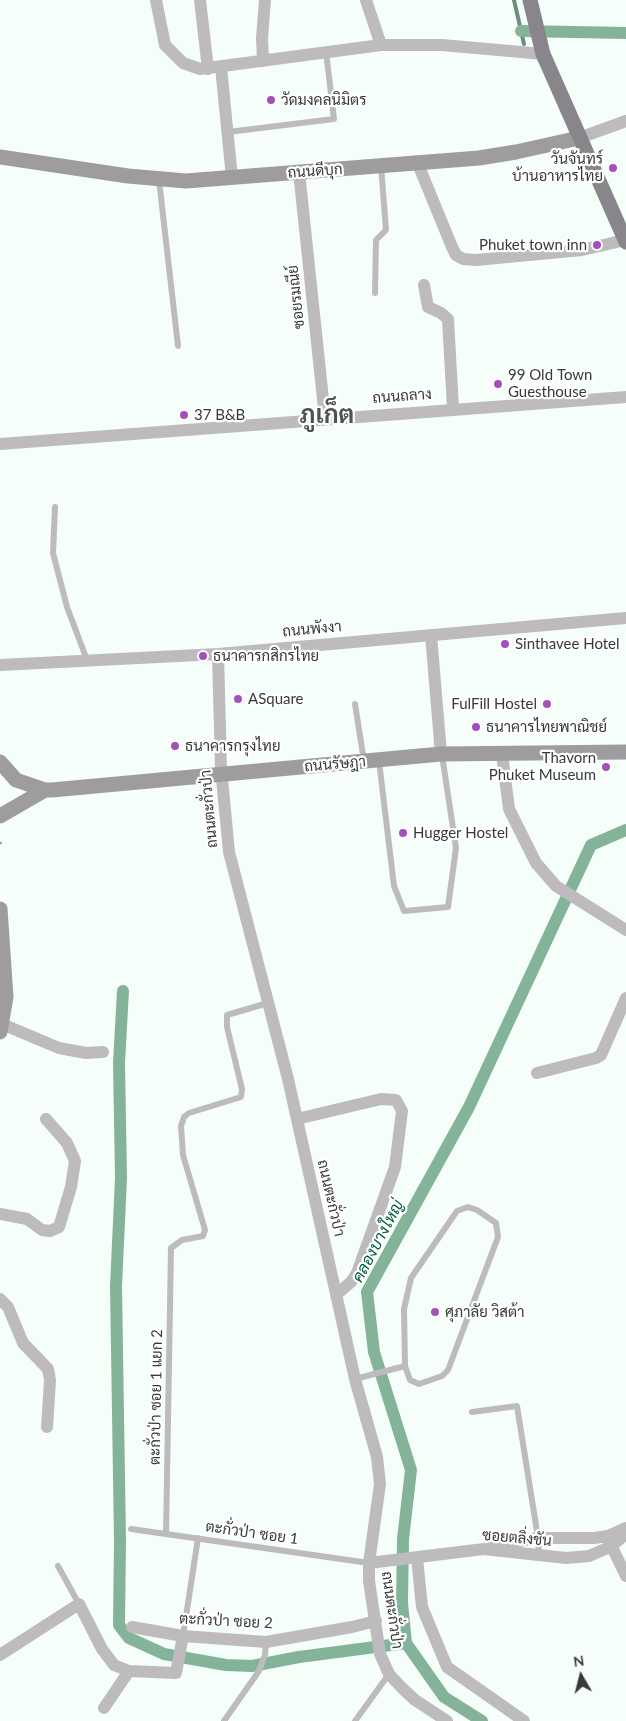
<!DOCTYPE html>
<meta charset="utf-8">
<style>
body{margin:0}
#map{position:relative;width:626px;height:1721px;overflow:hidden;background:#f6fef9;font-family:Lato,sans-serif}
canvas{display:block}
.north{position:absolute;left:556px;top:1651px;width:50px;height:50px;-webkit-text-stroke:4px #fff;paint-order:stroke;rotate:352deg;font-size:14px;font-weight:700;line-height:20px;text-align:center;color:#373a38}
.north::after{content:'';display:block;margin:auto;width:18px;height:22px;background:#373a38;clip-path:polygon(50% 0,100% 100%,50% 72%,0 100%)}
</style>
<div id="map">
<canvas width="626" height="1721"></canvas>
<div class="north">N</div>
</div>
<script>
const g = document.querySelector('canvas').getContext('2d');
g.lineJoin = 'round';
function toPath(rows) {
  const path = new Path2D();
  for (const r of rows) {
    path.moveTo(r[0], r[1]);
    for (let i = 2; i < r.length; i += 2) path.lineTo(r[i], r[i + 1]);
  }
  return path;
}
function stroke(path, color, width, dash) {
  g.strokeStyle = color;
  g.lineWidth = width;
  g.lineCap = dash ? 'butt' : 'round';
  g.setLineDash(dash || []);
  g.stroke(path);
}
function drawText(font, color, halo, rows, align = 'center') {
  g.font = font + ' Lato,Sarabun,sans-serif';
  g.lineWidth = 4.5;
  g.setLineDash([]);
  g.textBaseline = 'middle';
  g.strokeStyle = halo;
  g.fillStyle = color;
  for (const [text, x, y, turn = 0] of rows) {
    g.save();
    g.translate(x, y);
    g.rotate((+turn || 0) * Math.PI / 180);
    g.textAlign = isNaN(turn) ? turn : align;
    if (halo) g.strokeText(text, 0, 0);
    g.fillText(text, 0, 0);
    g.restore();
  }
}
stroke(toPath([
 [514,0,524,44]
]), '#6c8f7d', 4);
stroke(toPath([
 [521,31,626,33],
 [123,991,119,1063,121,1178,116,1286,120,1541,119,1625,129,1638,164,1654,226,1665,252,1666,299,1657,406,1643],
 [482,1721,444,1697,406,1643,402,1603,403,1539,411,1470,374,1352,367,1292,469,1107,591,845,626,830]
]), '#83b49a', 12);
stroke(toPath([
 [0,843,2,843]
]), '#9fa5a2', 2.5, [4, 2.5]);
stroke(toPath([
 [228,132,334,119,326,52],
 [159,180,178,346],
 [375,293,376,240,386,230,381,166],
 [55,507,53,553,67,607,87,660],
 [355,704,364,761],
 [379,761,394,886,404,911,448,907,456,848,442,755],
 [355,1379,405,1366,404,1309,411,1278,457,1211,468,1207,477,1210,496,1223,498,1237,448,1370,442,1376,419,1384,410,1380,405,1366],
 [472,1412,517,1406,538,1538,539,1555],
 [131,1529,369,1563],
 [166,1534,171,1248,182,1240,203,1236,205,1230,183,1155,181,1126,184,1117,189,1113,241,1097,242,1089,227,1027,227,1015,268,1003],
 [58,1566,79,1604],
 [183,1636,198,1538],
 [224,1721,259,1671,265,1655,266,1642],
 [355,1721,389,1674]
]), '#bdbbbe', 6);
stroke(toPath([
 [156,0,165,45,183,63,200,69,381,45,442,45,543,54],
 [200,0,208,69],
 [366,0,381,45],
 [263,61,262,38,265,0],
 [221,67,232,178],
 [579,138,626,121],
 [418,164,452,247,456,255,463,259,476,260,582,250,625,240],
 [299,172,325,418],
 [424,285,428,307,441,313,448,319,453,409],
 [0,444,626,397],
 [431,635,441,754],
 [218,654,221,768,229,852,288,1079,355,1379,377,1457,380,1484,369,1563,369,1581,380,1654,389,1674,402,1688,415,1700,447,1721],
 [0,665,218,654,626,618],
 [502,754,509,809,536,863,556,886,626,930],
 [2,1024,59,1048,86,1053,103,1052],
 [537,1073,596,1058,601,1055,626,998],
 [297,1119,381,1099,396,1100,402,1111,395,1167,357,1273,351,1282,336,1295],
 [0,1214,27,1219,42,1230,50,1231,59,1227,71,1187,75,1161,67,1143,46,1119],
 [0,1299,8,1307,23,1343,48,1369,50,1380,47,1427],
 [609,1541,626,1576],
 [493,1545,538,1538,594,1538,608,1536,626,1528],
 [417,1558,422,1607,447,1667,524,1721],
 [369,1563,484,1549,566,1558,589,1556,610,1547,626,1534],
 [132,1627,183,1636,266,1642,352,1627,376,1621],
 [0,1655,79,1604,102,1649,114,1665,129,1671,176,1673,183,1636],
 [104,1708,129,1671]
]), '#bdbbbe', 12);
stroke(toPath([
 [0,157,128,176,186,181,479,158,516,152,579,138],
 [0,762,16,780,45,790],
 [0,816,45,790,52,790,441,754,626,752],
 [0,909,6,997,0,1032]
]), '#9f9ca0', 15);
stroke(toPath([
 [530,0,543,54,626,242]
]), '#89868b', 15);
for (const [x, y, r, color] of [
 [271,100,5,"#a34fbe"],
 [613,168,5,"#a34fbe"],
 [597,245,5,"#a34fbe"],
 [498,384,5,"#a34fbe"],
 [184,415,5,"#a34fbe"],
 [505,644,5,"#a34fbe"],
 [203,656,5,"#a34fbe"],
 [238,699,5,"#a34fbe"],
 [547,704,5,"#a34fbe"],
 [476,727,5,"#a34fbe"],
 [175,746,5,"#a34fbe"],
 [606,767,5,"#a34fbe"],
 [403,833,5,"#a34fbe"],
 [435,1312,5,"#a34fbe"]
]) {
  const dot = new Path2D();
  dot.arc(x, y, r, 0, 2 * Math.PI);
  g.fillStyle = color;
  g.fill(dot);
  stroke(dot, '#fff', 2);
}
drawText('15px', '#373a38', '#fff', [
 ["วัดมงคลนิมิตร",281,100],
 ["วันจันทร์",603,159,"right"],
 ["บ้านอาหารไทย",603,176,"right"],
 ["Phuket town inn",587,245,"right"],
 ["99 Old Town",508,375],
 ["Guesthouse",508,392],
 ["37 B&B",194,415],
 ["Sinthavee Hotel",515,644],
 ["ธนาคารกสิกรไทย",213,656],
 ["ASquare",248,699],
 ["FulFill Hostel",537,704,"right"],
 ["ธนาคารไทยพาณิชย์",486,727],
 ["ธนาคารกรุงไทย",185,746],
 ["Thavorn",596,758,"right"],
 ["Phuket Museum",596,775,"right"],
 ["Hugger Hostel",413,833],
 ["ศุภาลัย วิสต้า",445,1312]
], 'left');
drawText('15px', '#373a38', '#fff', [
 ["ถนนดีบุก",315,171,-4],
 ["ซอยรมณีย์",296,297,-96],
 ["ถนนถลาง",402,396,-4],
 ["ถนนพังงา",312,629,-5],
 ["ถนนรัษฎา",335,764,-5],
 ["ถนนตะกั่วป่า",209,809,-95],
 ["ถนนตะกั่วป่า",331,1198,77],
 ["ตะกั่วป่า ซอย 1 แยก 2",156,1397,-89],
 ["ตะกั่วป่า ซอย 1",252,1533,8],
 ["ซอยตลิ่งชัน",517,1538,5],
 ["ถนนตะกั่วป่า",392,1610,82],
 ["ตะกั่วป่า ซอย 2",226,1621,3]
]);
drawText('italic 16px', '#005c3b', '#fff', [
 ["คลองบางใหญ่",378,1241,-62]
]);
drawText('bold 25px', '#4e5450', '#fff', [
 ["ภูเก็ต",327,415]
]);
</script>
